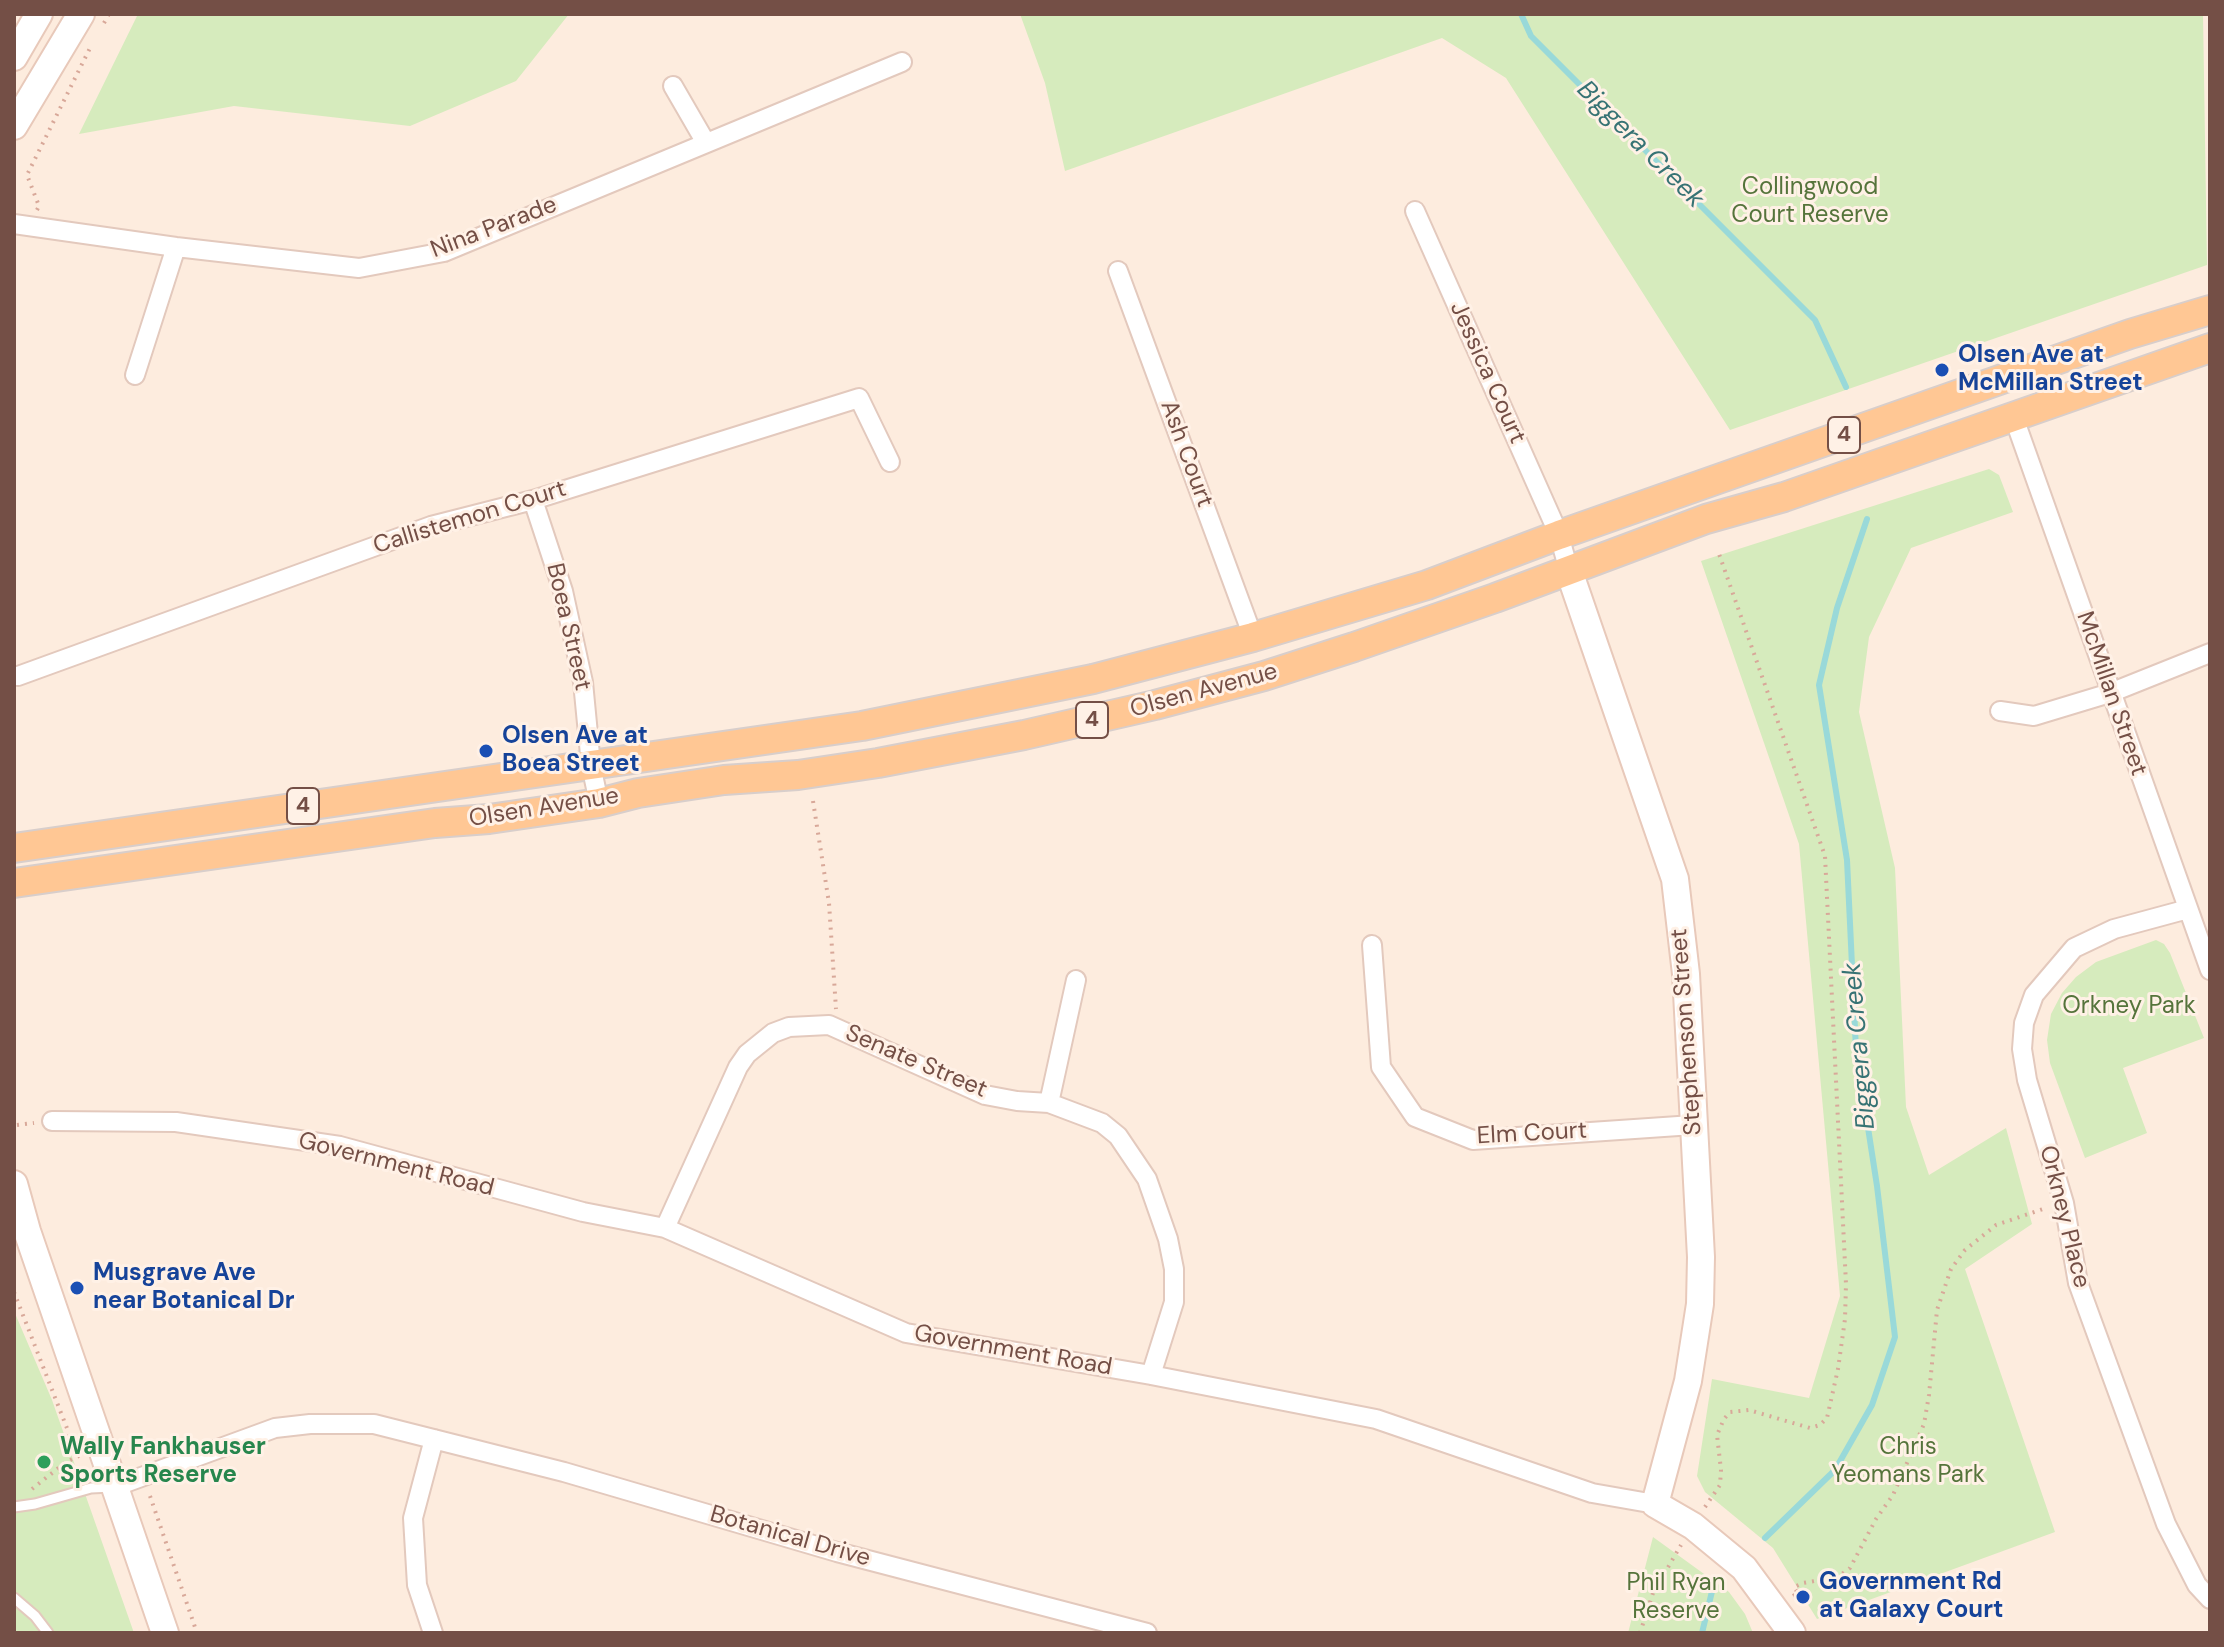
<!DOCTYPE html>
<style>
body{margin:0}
#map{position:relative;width:2224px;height:1647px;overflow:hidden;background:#fdecde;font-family:"DM Sans",sans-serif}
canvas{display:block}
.frame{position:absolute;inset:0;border:16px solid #744f46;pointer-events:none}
</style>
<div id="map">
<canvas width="2224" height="1647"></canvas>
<div class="frame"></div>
</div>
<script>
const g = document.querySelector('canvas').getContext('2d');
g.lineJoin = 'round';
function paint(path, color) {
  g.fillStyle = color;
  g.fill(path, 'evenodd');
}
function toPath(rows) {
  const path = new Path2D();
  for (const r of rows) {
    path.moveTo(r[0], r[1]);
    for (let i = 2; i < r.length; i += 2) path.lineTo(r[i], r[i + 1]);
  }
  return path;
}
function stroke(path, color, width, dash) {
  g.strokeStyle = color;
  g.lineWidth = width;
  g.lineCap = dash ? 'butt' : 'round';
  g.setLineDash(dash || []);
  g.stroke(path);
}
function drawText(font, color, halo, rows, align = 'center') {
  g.font = font + ' "DM Sans",sans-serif';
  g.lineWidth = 6;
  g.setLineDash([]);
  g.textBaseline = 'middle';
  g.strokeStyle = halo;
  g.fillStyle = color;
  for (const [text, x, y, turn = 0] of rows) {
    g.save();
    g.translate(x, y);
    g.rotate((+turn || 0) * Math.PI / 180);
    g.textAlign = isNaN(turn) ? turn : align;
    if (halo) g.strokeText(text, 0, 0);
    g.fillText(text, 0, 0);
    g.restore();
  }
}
paint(toPath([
 [138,14,569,14,516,81,410,126,234,106,79,134],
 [1020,14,2203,14,2207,265,1730,430,1506,78,1442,38,1065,171,1045,83],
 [1989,469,1999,475,2013,512,1911,548,1869,637,1859,712,1895,868,1906,1107,1929,1175,2006,1128,2032,1224,1965,1269,2055,1532,1817,1619,1773,1548,1705,1492,1697,1476,1712,1379,1809,1398,1840,1296,1799,844,1701,561],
 [2156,940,2164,944,2170,953,2204,1038,2123,1068,2147,1133,2085,1158,2050,1063,2047,1040,2051,1014,2062,993,2076,977,2096,962],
 [14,1311,52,1400,134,1633,14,1633],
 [1653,1537,1729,1592,1745,1614,1753,1633,1628,1633]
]), '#d6ebbd');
stroke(toPath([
 [1521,14,1531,36,1815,320,1846,387],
 [1765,1538,1835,1470,1872,1405,1895,1337,1877,1186,1856,1050,1847,860,1819,685,1837,608,1867,519],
 [1702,1633,1714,1583]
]), '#99d9d9', 6);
const lane = toPath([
 [14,1507,35,1504,91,1488,112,1487],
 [14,1598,35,1616,48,1633]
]);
const street = toPath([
 [673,86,706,143],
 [1415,211,1559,535,1569,571],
 [14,224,176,247,359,268,444,252,902,62],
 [1118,271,1253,637],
 [135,375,176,247],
 [2014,418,2210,970],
 [533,500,563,591,583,682,591,765,599,803],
 [18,676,431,526,533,500,859,398,890,462],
 [2000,711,2034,716,2110,693,2210,653],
 [2188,909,2114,929,2074,948,2034,995,2024,1023,2022,1049,2027,1080,2064,1203,2078,1283,2166,1524,2197,1585,2210,1599],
 [1372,945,1381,1067,1415,1117,1473,1140,1693,1125],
 [1049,1103,1076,980],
 [52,1121,176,1122,340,1146,583,1212,665,1228,906,1333,1151,1375,1376,1419,1592,1493,1655,1504],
 [665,1228,738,1067,747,1054,773,1033,789,1027,829,1025,985,1095,1017,1101,1049,1103,1102,1123,1118,1136,1147,1179,1168,1239,1174,1269,1174,1302,1151,1375],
 [114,1487,275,1428,310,1424,374,1424,564,1472,837,1552,1147,1633],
 [433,1633,417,1585,413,1518,434,1439]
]);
const secondary = toPath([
 [14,57,39,14],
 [14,126,81,14],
 [1569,571,1675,879,1686,974,1701,1257,1700,1304,1688,1381,1655,1504,1693,1526,1744,1568,1792,1633],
 [14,1184,27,1231,165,1633]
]);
const primary = toPath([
 [14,848,862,726,1093,679,1253,637,1427,585,1559,535,2130,334,2210,310],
 [14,883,435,823,489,819,599,803,638,793,724,780,798,775,878,763,1024,735,1155,705,1264,676,1354,647,1495,598,1706,519,1784,497,2210,348]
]);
stroke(lane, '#e3c9bd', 13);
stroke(street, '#e3c9bd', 22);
stroke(secondary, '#e8c9ba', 30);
stroke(primary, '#d8cecb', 32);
stroke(toPath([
 [104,23,109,14],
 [37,210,39,206,27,175,90,48],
 [813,801,829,903,836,1009],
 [17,1125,34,1123],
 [14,1292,70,1436],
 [32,1489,66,1462,79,1456],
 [150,1496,197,1633],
 [1705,1507,1720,1485,1721,1470,1717,1435,1724,1419,1730,1412,1749,1410,1810,1428,1820,1425,1827,1418,1838,1369,1845,1319,1846,1284,1825,856,1718,551],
 [1793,1596,1798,1593,1794,1587,1803,1583,1838,1577,1850,1568,1876,1519,1893,1495,1924,1424,1929,1395,1937,1310,1951,1269,1965,1250,1996,1225,2046,1208],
 [1640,1633,1653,1593,1681,1545]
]), '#d8a899', 4, [2, 6]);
stroke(lane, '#fff', 9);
stroke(street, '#fff', 18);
stroke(secondary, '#fff', 26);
stroke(primary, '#ffc794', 28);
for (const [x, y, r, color] of [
 [1942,370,8,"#1a4fb4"],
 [486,751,8,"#1a4fb4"],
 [77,1288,8,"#1a4fb4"],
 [44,1462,8,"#2e9e5b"],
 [1803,1597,8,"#1a4fb4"]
]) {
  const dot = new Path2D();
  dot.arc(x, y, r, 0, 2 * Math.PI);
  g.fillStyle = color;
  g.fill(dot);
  stroke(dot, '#fff1e6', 3);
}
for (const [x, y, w] of [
 [1844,435,32],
 [1092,720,32],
 [303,806,32]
]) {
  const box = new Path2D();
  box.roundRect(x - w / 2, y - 18, w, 36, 6);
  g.fillStyle = '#fff1e6';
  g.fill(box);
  stroke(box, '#744f46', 2);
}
drawText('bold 22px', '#744f46', null, [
 ["4",1844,435],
 ["4",1092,720],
 ["4",303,806]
]);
drawText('24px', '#55743b', '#fff1e6', [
 ["Collingwood",1810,188],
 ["Court Reserve",1810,216],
 ["Orkney Park",2129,1007],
 ["Chris",1908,1448],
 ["Yeomans Park",1908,1476],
 ["Phil Ryan",1676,1584],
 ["Reserve",1676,1612]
]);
drawText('24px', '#744f46', '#fff1e6', [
 ["Nina Parade",494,228,-21],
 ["Jessica Court",1487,373,66],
 ["Ash Court",1186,454,70],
 ["Callistemon Court",470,518,-17],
 ["Boea Street",568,627,77],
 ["Olsen Avenue",1204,691,-15],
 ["McMillan Street",2111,694,71],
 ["Olsen Avenue",544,808,-9],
 ["Stephenson Street",1687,1032,-94],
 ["Senate Street",916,1062,23],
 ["Elm Court",1532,1134,-3],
 ["Government Road",396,1165,14],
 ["Orkney Place",2064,1217,76],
 ["Government Road",1013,1351,10],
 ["Botanical Drive",790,1537,16]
]);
drawText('bold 24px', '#164399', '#fff1e6', [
 ["Olsen Ave at",1958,356],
 ["McMillan Street",1958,384],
 ["Olsen Ave at",502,737],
 ["Boea Street",502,765],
 ["Musgrave Ave",93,1274],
 ["near Botanical Dr",93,1302],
 ["Government Rd",1819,1583],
 ["at Galaxy Court",1819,1611]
], 'left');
drawText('bold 24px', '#27864d', '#fff1e6', [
 ["Wally Fankhauser",60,1448],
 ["Sports Reserve",60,1476]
], 'left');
drawText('italic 26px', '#377374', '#fff1e6', [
 ["Biggera Creek",1640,145,45],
 ["Biggera Creek",1860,1046,-95]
]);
</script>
